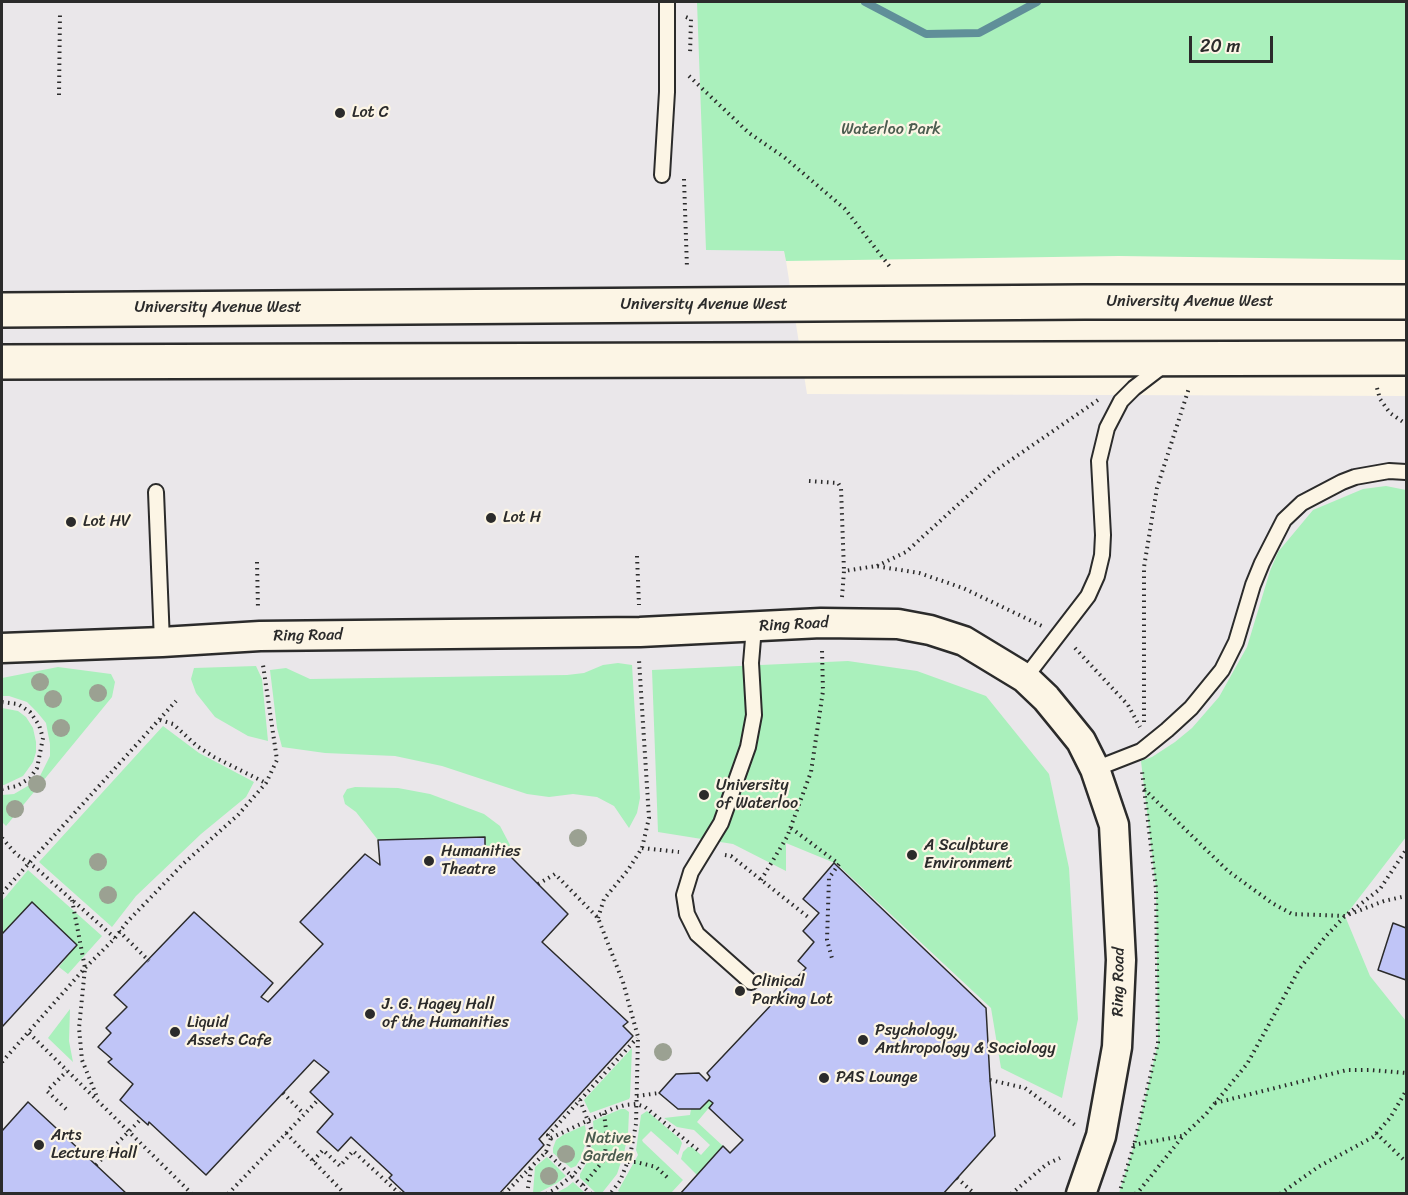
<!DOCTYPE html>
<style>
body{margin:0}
#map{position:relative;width:1408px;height:1195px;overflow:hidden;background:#fcf5e5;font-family:Sriracha,sans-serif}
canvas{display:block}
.frame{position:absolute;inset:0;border:3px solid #2b2b2b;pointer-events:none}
.scale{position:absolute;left:1189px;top:36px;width:84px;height:27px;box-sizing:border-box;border:3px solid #2b2b2b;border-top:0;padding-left:8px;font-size:18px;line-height:21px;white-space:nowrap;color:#2b2b2b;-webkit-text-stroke:4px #fcf5e5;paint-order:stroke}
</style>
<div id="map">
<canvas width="1408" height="1195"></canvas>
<div class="frame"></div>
<div class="scale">20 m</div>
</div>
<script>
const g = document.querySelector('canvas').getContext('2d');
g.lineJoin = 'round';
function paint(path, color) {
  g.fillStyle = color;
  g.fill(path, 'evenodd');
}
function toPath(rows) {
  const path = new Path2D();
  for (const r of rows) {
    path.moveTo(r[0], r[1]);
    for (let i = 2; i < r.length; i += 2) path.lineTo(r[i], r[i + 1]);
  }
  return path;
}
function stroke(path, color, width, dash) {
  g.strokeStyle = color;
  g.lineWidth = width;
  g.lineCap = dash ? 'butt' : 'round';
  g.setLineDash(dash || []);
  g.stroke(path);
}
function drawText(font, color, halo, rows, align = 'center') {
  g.font = font + ' Sriracha,sans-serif';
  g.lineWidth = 4.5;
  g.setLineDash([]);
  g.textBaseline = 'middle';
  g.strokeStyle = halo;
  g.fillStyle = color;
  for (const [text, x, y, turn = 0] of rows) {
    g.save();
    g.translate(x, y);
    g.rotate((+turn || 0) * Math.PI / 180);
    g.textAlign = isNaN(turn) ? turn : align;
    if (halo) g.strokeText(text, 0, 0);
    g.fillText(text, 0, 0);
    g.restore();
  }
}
paint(toPath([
 [2,2,732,2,786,261,807,394,1406,396,1406,1193,2,1194]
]), '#eae7ea');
paint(toPath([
 [697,2,1406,2,1406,260,1119,256,786,261,784,251,706,250],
 [1386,486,1406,490,1406,837,1345,916,1370,976,1406,1021,1406,1193,1119,1193,1134,1145,1158,1043,1156,889,1141,761,1152,757,1175,742,1192,728,1219,697,1247,647,1270,571,1278,552,1313,510,1363,489],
 [848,661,917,671,986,696,1049,774,1069,868,1078,1019,1062,1098,1001,1068,991,1008,837,864,786,843,786,871,733,844,658,832,652,670],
 [618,663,632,665,640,798,637,813,629,828,614,806,597,797,573,794,549,797,527,794,442,766,395,756,325,753,282,747,277,728,270,670,286,668,310,679,567,675,584,673,603,665],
 [256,666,262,679,268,741,248,736,215,717,196,693,191,679,194,668],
 [58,667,111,674,115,682,112,697,6,826,2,822,2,795,14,794,38,780,50,756,50,744,46,723,37,712,27,702,9,696,2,696,2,678],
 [2,708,18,711,26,717,33,728,36,742,36,752,33,762,23,776,4,785,2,785],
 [163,726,199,753,254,782,246,797,201,834,136,896,112,927,39,862],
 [355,787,398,788,430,794,484,814,500,826,510,845,508,854,485,853,484,837,378,840,356,812,345,804,343,796,347,789],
 [28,870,102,936,68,974,59,967,76,945,31,903,2,936,2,901],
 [70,1009,69,1041,73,1062,48,1038],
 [632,1048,630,1097,629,1099,590,1113,584,1100],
 [709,1100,713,1103,697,1122,723,1146,697,1175,681,1159,683,1152,688,1147,692,1147,701,1155,710,1145,694,1130,677,1127,664,1118,690,1115,691,1109,700,1109],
 [621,1109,625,1109,629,1112,628,1134,624,1153,617,1174,602,1193,596,1193,580,1178,580,1174,589,1159,594,1133,593,1121],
 [647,1111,680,1139,682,1143,678,1155,651,1131,642,1140,643,1142,683,1180,671,1193,621,1193,618,1191,638,1155,636,1150,641,1115],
 [585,1125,587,1138,581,1158,576,1166,571,1168,553,1153,553,1148,556,1140,563,1135],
 [547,1157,566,1176,557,1183,538,1193,533,1193,535,1167],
 [573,1182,585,1193,556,1193,567,1187]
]), '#aaf0bc');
stroke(toPath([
 [865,2,926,34,979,33,1037,2]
]), '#608f99', 8);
const building = toPath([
 [485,837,485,853,508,854,568,914,542,942,628,1022,623,1026,633,1036,539,1139,544,1145,499,1194,406,1194,389,1178,392,1175,351,1137,338,1151,317,1132,333,1114,310,1092,329,1072,314,1060,206,1175,149,1122,148,1125,120,1100,133,1084,108,1062,112,1059,98,1047,111,1033,106,1028,127,1007,114,995,194,912,273,983,261,997,268,1002,323,944,300,922,365,854,380,865,378,840,485,837],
 [834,863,986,1008,990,1080,995,1136,943,1194,680,1194,723,1146,730,1153,743,1140,709,1108,713,1103,709,1100,700,1109,678,1109,659,1093,676,1074,699,1073,707,1081,710,1077,707,1073,806,968,798,961,814,942,803,931,819,913,803,899,834,863],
 [32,902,77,945,2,1027,2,934,32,902],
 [1393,923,1406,928,1406,980,1378,970,1393,923],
 [28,1102,96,1165,127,1194,2,1194,2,1131,28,1102]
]);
paint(building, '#c0c5f7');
stroke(building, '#2b2b2b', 1.5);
const lane = toPath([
 [662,175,667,92,667,2],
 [156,492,162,642],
 [1025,678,1088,596,1097,576,1102,555,1103,535,1099,461,1107,428,1121,401,1134,388,1164,365],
 [1095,769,1141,751,1167,730,1191,708,1222,670,1236,642,1253,585,1262,563,1284,520,1302,503,1342,482,1355,477,1389,471,1406,472],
 [751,982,697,934,687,914,684,895,691,872,721,823,748,747,754,715,751,663,754,627]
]);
const street = toPath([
 [2,648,162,642,260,636,640,632,821,623,898,624,930,630,964,641,1025,678,1046,698,1064,720,1081,741,1095,769,1114,825,1121,960,1117,1047,1101,1136,1081,1194]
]);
const secondary = toPath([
 [2,310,1084,302,1406,302],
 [2,362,1406,358]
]);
stroke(lane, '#2b2b2b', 18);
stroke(street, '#2b2b2b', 33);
stroke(secondary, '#2b2b2b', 38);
stroke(toPath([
 [686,17,691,19,690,55],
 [689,76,749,133,784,157,845,209,890,267],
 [59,95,60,13],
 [684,179,687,268],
 [1377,388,1380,399,1390,413,1406,424],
 [809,481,838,483,841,488,844,571],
 [637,556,639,605],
 [257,562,258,609],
 [877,566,906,552,995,471,1098,400],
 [842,597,844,571,876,566,919,573,963,588,1042,626],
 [1075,648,1128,705,1140,727],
 [2,702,18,704,30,712,39,725,43,738,37,768,30,778,17,786,2,789],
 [160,720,173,724,197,746,214,757,266,783],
 [1144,722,1144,567,1157,488,1189,388],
 [1144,789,1228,871,1272,903,1292,914,1345,916,1384,901,1406,896],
 [791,828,839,864,829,878,827,940,833,962],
 [2,838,16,854,36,868,115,938],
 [642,848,679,852],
 [725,855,731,856,808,917],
 [761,880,787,837,811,772,823,691,822,650],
 [538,884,555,874,598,918,623,982,638,1037,636,1124,630,1156,620,1181,610,1194],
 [2,893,176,701],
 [72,900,85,968,79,1028,82,1060,97,1097],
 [598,918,604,899,628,870,642,848,649,818,639,660],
 [119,931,149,961],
 [29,1033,192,1194],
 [2,1062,85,968,115,938,127,922,184,863,238,815,266,783,277,760,263,665],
 [990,1080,1025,1088,1075,1125],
 [283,1093,304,1114],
 [637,1096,659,1093],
 [1215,1103,1347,1070,1370,1070,1406,1073],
 [66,1109,47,1091,67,1071],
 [286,1133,345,1194],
 [1376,1133,1406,1162],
 [551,1138,612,1109,625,1105,636,1104,645,1107,699,1151],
 [1133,1145,1182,1136],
 [546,1152,591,1194],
 [313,1161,323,1150,340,1166,353,1151,400,1194],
 [628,1162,636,1162,656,1167,669,1179],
 [96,1165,141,1119],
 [957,1178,975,1194],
 [583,1185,604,1160,607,1138,604,1113],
 [228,1194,318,1100],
 [504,1194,546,1152,551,1138,548,1135,637,1038],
 [527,1194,531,1168],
 [546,1194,554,1190,572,1176,582,1165,588,1150,591,1129,580,1100],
 [1011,1194,1047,1164,1060,1158],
 [1119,1194,1134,1145,1158,1043,1156,889,1142,771],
 [1135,1194,1139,1191,1183,1136,1206,1114,1247,1064,1300,968,1326,936,1345,916,1380,889,1406,850],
 [1280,1194,1318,1167,1373,1137,1390,1118,1406,1091]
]), '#2b2b2b', 4, [1.5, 4.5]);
stroke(lane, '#fcf5e5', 14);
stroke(street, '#fcf5e5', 28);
stroke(secondary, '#fcf5e5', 33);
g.fillStyle = '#9ba192';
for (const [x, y] of [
 [40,682],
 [98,693],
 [53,699],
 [61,728],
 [37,784],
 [15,809],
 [578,838],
 [98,862],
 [108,895],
 [663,1052],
 [566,1154],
 [549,1176]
]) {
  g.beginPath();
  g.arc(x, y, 9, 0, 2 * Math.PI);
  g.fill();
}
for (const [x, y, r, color] of [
 [340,113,6,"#2b2b2b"],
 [491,518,6,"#2b2b2b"],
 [71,522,6,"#2b2b2b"],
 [704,795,6,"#2b2b2b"],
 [912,855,6,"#2b2b2b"],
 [429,861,6,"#2b2b2b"],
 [740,991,6,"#2b2b2b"],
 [370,1014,6,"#2b2b2b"],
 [175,1032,6,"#2b2b2b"],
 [863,1040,6,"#2b2b2b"],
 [824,1078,6,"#2b2b2b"],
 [39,1145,6,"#2b2b2b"]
]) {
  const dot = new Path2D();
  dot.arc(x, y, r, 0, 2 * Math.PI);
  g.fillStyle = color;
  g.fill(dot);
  stroke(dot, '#fcf5e5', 2);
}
drawText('16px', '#2b2b2b', '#fcf5e5', [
 ["Lot C",352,113],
 ["Lot H",503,518],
 ["Lot HV",83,522],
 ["University",716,786],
 ["of Waterloo",716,804],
 ["A Sculpture",924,846],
 ["Environment",924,864],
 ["Humanities",441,852],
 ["Theatre",441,870],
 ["Clinical",752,982],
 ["Parking Lot",752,1000],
 ["J. G. Hagey Hall",382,1005],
 ["of the Humanities",382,1023],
 ["Liquid",187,1023],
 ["Assets Cafe",187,1041],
 ["Psychology,",875,1031],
 ["Anthropology & Sociology",875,1049],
 ["PAS Lounge",836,1078],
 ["Arts",51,1136],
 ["Lecture Hall",51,1154]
], 'left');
drawText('16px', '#4b5c4f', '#fcf5e5', [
 ["Waterloo Park",891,130],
 ["Native",608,1139],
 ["Garden",608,1157]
]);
drawText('16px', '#2b2b2b', '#fcf5e5', [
 ["University Avenue West",1190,302],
 ["University Avenue West",704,305],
 ["University Avenue West",218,308],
 ["Ring Road",794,625,-3],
 ["Ring Road",308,636,-1],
 ["Ring Road",1119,982,-89]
]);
</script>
